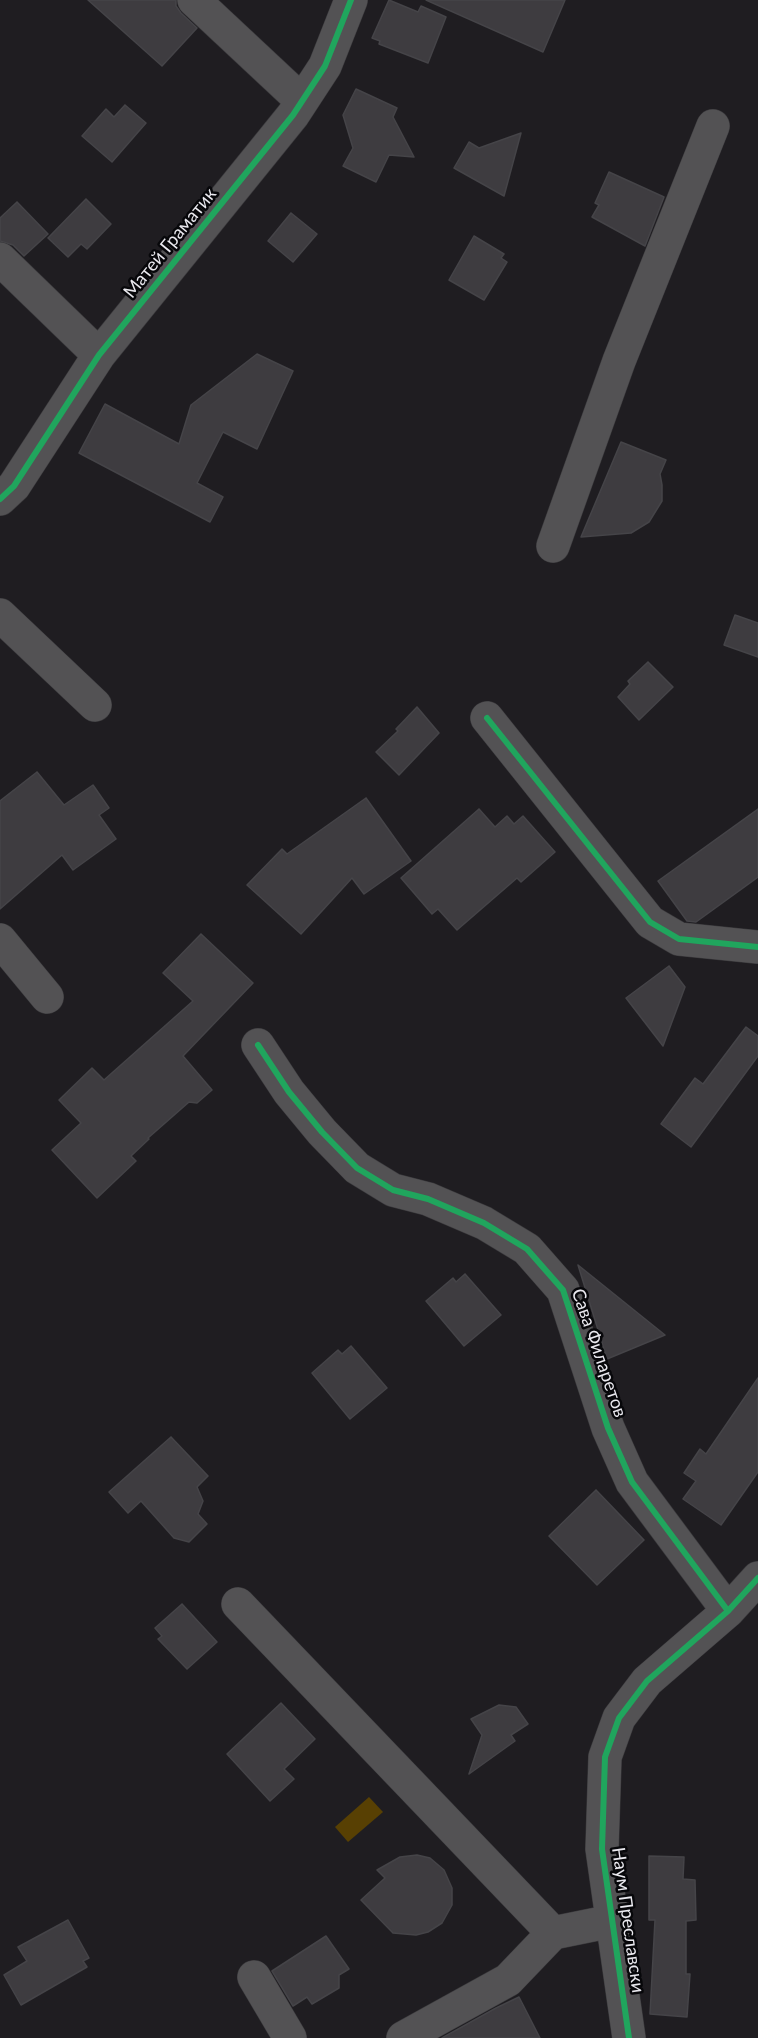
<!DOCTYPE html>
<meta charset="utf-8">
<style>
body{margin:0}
canvas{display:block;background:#1f1d21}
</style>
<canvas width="758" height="2038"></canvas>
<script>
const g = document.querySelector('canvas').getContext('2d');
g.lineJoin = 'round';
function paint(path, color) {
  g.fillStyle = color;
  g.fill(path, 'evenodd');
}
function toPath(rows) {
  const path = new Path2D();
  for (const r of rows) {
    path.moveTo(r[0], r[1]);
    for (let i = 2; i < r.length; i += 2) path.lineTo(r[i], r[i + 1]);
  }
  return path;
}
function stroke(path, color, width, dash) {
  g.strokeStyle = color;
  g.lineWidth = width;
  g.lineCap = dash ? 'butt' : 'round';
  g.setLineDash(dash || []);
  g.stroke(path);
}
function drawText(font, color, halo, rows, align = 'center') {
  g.font = font + ' Lato,sans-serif';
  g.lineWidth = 5;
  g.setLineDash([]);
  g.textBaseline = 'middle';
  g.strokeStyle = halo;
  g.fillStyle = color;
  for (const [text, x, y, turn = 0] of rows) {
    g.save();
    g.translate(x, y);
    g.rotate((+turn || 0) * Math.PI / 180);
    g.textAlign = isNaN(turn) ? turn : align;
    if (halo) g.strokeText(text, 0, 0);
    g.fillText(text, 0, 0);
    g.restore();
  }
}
paint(toPath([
 [369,1797,383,1812,348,1842,335,1827]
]), '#584003');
const building = toPath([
 [88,0,176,0,176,6,181,13,197,28,162,66,88,0],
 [389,0,418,12,421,6,446,17,428,63,379,44,380,41,372,38,389,0],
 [426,0,565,0,543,52,426,0],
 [356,89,397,108,393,117,414,157,389,155,376,182,343,166,353,148,343,115,356,89],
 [125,105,146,123,112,162,82,136,106,109,114,117,125,105],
 [521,133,504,196,454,168,469,142,479,148,521,133],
 [609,172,664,197,645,246,592,217,599,205,595,203,609,172],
 [86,199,111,224,87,249,81,244,68,257,48,238,86,199],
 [17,202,48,234,24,256,13,245,0,241,0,218,17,202],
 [291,213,317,234,293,262,268,241,291,213],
 [474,236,504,254,501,258,507,262,484,300,449,280,474,236],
 [257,354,293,371,257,449,223,432,197,483,223,497,210,522,79,453,105,404,179,444,191,405,257,354],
 [621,442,666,460,660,474,662,485,662,501,649,522,631,533,581,537,621,442],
 [735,615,758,623,758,657,724,645,735,615],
 [648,662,673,687,639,720,618,697,630,684,628,681,648,662],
 [417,707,439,733,399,775,376,752,398,731,396,729,417,707],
 [37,772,64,805,93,785,109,808,99,815,116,839,73,870,62,855,0,909,0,801,37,772],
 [366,798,411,861,364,894,352,878,301,934,247,885,282,849,287,854,366,798],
 [479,809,495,827,507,816,514,824,523,816,555,852,521,882,517,878,457,930,438,909,432,914,401,878,479,809],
 [758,809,758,877,696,922,687,921,658,881,758,809],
 [201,934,253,983,183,1056,212,1090,197,1103,189,1102,148,1138,149,1139,131,1156,136,1161,97,1198,52,1150,81,1123,59,1100,92,1068,104,1080,193,1001,163,973,201,934],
 [669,966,685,987,663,1046,626,998,669,966],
 [746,1027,758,1036,758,1056,691,1147,661,1124,695,1078,703,1084,746,1027],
 [578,1265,665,1335,607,1359,578,1265],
 [465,1274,501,1315,464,1346,426,1301,453,1278,456,1282,465,1274],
 [351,1346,387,1388,350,1419,312,1373,338,1350,342,1354,351,1346],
 [758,1378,758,1472,721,1525,683,1499,696,1481,684,1473,700,1449,706,1454,758,1378],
 [171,1437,208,1476,197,1487,203,1501,198,1514,207,1524,189,1542,174,1538,141,1501,128,1513,109,1492,171,1437],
 [596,1490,644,1540,597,1585,549,1536,596,1490],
 [182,1604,217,1642,187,1669,158,1639,162,1636,155,1628,182,1604],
 [281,1703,315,1739,284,1769,294,1779,270,1801,227,1754,281,1703],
 [499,1705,516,1707,528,1724,511,1735,515,1741,469,1774,482,1735,471,1719,499,1705],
 [417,1855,430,1858,444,1870,452,1888,452,1905,442,1923,428,1932,416,1935,393,1933,361,1900,385,1878,377,1870,400,1857,417,1855],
 [649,1856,684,1857,683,1879,695,1880,696,1920,686,1921,686,1974,690,1974,687,2017,650,2014,655,1920,649,1920,649,1856],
 [68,1920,89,1958,83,1961,87,1967,21,2005,4,1975,27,1961,18,1947,68,1920],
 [326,1936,349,1969,339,1975,339,1988,312,2004,307,1997,293,2006,272,1971,326,1936],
 [519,1997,540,2038,442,2038,496,2008,519,1997]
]);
paint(building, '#3e3c40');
stroke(building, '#454448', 1.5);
const minor = toPath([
 [194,0,302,101],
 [0,259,99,355],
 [0,499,14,486,99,355,293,115,325,66,351,0],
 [553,546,619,361,713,126],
 [0,615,95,705],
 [487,718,650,922,679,939,758,947],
 [0,940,47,997],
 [258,1045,289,1092,322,1132,357,1168,393,1190,428,1199,484,1223,527,1249,563,1290,608,1428,632,1482,728,1611],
 [238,1604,553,1933,612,1921],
 [254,1977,290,2038],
 [403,2038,508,1980,553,1933],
 [629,2038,602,1849,605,1757,619,1718,647,1681,728,1611,758,1578]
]);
stroke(minor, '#3b3a3d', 34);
stroke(minor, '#535254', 33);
stroke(toPath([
 [0,499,14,486,99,355,293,115,325,66,351,0],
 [487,718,650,922,679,939,758,947],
 [258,1045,289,1092,322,1132,357,1168,393,1190,428,1199,484,1223,527,1249,563,1290,608,1428,632,1482,728,1611],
 [629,2038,602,1849,605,1757,619,1718,647,1681,728,1611,758,1578]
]), '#20a55d', 6);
drawText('18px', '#eae9ef', '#07070a', [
 ["Матей Граматик",170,243,-51],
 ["Сава Филаретов",599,1353,71],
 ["Наум Преславски",628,1920,82]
]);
</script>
